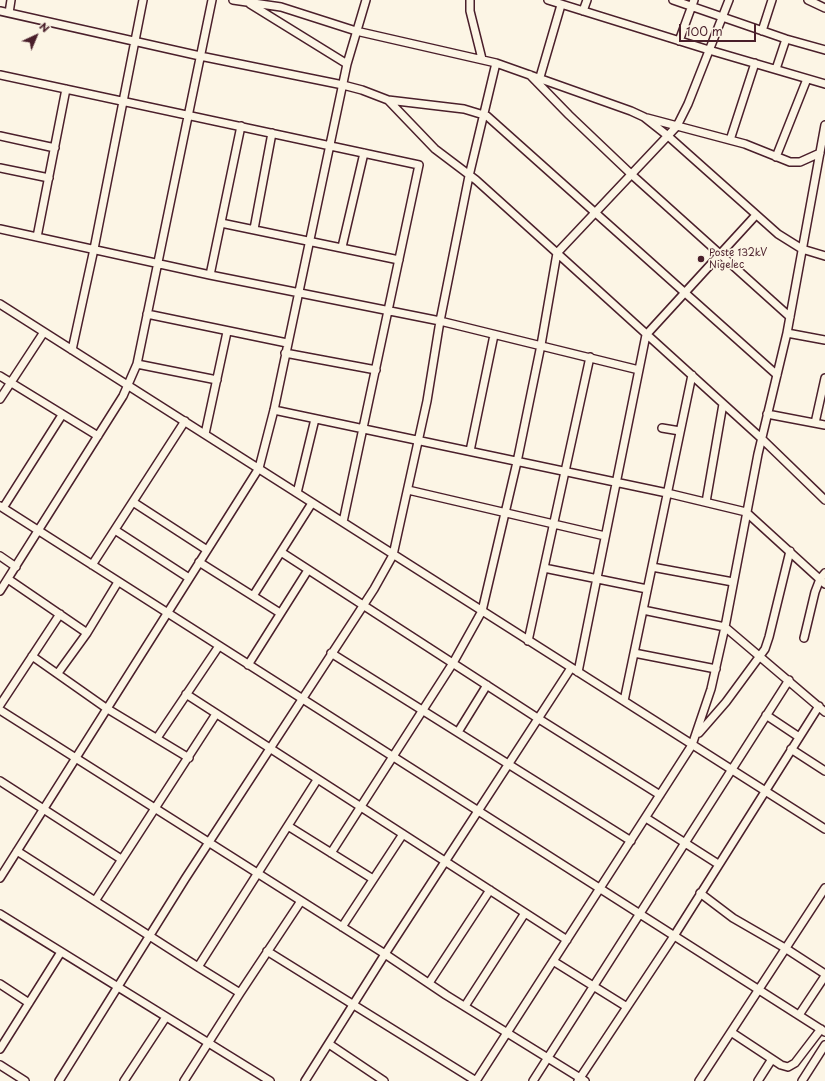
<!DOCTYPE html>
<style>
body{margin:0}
#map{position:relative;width:825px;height:1081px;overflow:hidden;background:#fcf5e5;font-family:"Playpen Sans",sans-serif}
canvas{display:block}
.north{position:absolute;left:16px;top:16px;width:40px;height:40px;-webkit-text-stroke:3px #fcf5e5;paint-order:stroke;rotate:44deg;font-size:11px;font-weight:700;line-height:16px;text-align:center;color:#4a1f2b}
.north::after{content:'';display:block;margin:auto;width:14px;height:18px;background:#4a1f2b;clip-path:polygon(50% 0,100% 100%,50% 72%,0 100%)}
.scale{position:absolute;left:679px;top:24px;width:77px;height:18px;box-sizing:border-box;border:2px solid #4a1f2b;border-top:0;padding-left:5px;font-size:12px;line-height:14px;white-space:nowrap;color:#4a1f2b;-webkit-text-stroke:3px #fcf5e5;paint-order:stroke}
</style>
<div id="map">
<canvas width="825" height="1081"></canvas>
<div class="north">N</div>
<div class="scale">100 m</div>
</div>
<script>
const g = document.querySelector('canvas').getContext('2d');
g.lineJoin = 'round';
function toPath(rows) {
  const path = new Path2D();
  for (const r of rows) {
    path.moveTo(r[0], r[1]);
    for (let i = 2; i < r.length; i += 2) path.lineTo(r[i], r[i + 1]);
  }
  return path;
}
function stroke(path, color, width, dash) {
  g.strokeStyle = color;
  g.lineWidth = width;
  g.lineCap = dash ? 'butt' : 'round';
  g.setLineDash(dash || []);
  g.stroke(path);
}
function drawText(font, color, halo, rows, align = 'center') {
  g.font = font + ' "Playpen Sans",sans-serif';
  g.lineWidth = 3.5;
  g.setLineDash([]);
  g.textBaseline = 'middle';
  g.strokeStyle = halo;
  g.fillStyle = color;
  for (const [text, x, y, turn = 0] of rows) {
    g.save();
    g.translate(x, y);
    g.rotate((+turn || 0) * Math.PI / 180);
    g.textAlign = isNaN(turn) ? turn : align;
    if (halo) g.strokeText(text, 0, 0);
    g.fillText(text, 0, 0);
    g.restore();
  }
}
const minor = toPath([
 [233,0,281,7,356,31,496,63,631,111,644,117,668,136,778,234,802,249,825,256],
 [470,0,470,11,482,59],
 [548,0,709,50,825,84],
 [673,0,786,39,825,50],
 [808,0,825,8],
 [250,4,347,64],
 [0,11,200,56,343,85,362,90,388,100,435,149,476,180,557,253,761,438,825,500],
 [583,11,587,0],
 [9,13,11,0],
 [762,31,772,0],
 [679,41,694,0],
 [776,69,786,39],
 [0,75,419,165,343,522],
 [530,75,569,115,631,174,790,317],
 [540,77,561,5],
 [388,100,464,109,487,116,777,375],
 [647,118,745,144,790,162,800,162,820,153],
 [0,136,55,148],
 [730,140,755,63],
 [776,157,807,79],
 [0,168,49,178],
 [221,223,399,260],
 [0,229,210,275,440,321,639,370],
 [254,229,272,133],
 [37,237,66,89],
 [342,247,364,153],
 [210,275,241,126],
 [0,304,825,829],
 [147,314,287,343],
 [787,333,825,340],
 [72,350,94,249,143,0],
 [285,353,376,370],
 [137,364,217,380],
 [0,376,98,436],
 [0,399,44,332],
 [274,410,667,493,746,512,825,584],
 [767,414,825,425],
 [815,423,825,378],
 [662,428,680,431],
 [205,434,227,332],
 [470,451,494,335],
 [408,490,605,536],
 [297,493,315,419],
 [133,502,207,550],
 [706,502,723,404],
 [0,506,825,1032],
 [3,508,62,415],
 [115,530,189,578],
 [281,552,539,719,660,795],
 [0,556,16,567],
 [199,562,280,613],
 [92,565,185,421],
 [652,567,733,582],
 [544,568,647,589],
 [8,579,87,633],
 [0,591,123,396,137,364,212,0],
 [253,596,312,503],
 [643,610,725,627,825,712],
 [804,638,815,592,820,579,825,573],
 [528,641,590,357],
 [331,653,631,841],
 [634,653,716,669],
 [32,656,106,708,189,758],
 [248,665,308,570],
 [578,672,646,335,756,215],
 [58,673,87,633,118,582],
 [186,694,567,940],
 [624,701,692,375],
 [0,705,60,614],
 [0,710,385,954,446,995,585,1081],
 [766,715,799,737],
 [458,732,487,685],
 [699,733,726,702,765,649,769,637,790,551],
 [157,738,219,646],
 [791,749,825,771],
 [0,781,121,859],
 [646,818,718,864],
 [288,826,373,879],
 [17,851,198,967,240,993],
 [331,853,453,663,482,611,517,462,541,345,557,253,677,126,688,104,729,0],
 [0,878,259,468,274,410,347,64,366,0],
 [700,893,733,918,785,948,825,974],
 [95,901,216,714],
 [0,914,270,1081],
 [342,927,403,834],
 [267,951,476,1081],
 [553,961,627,1007],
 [198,967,317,780],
 [429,983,490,890],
 [0,984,29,1003],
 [465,1006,525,913],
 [799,1015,825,976],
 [731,1032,781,1065,788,1067,795,1063,821,1029],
 [329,1044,384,1081],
 [0,1049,61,952],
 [0,1065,25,1081],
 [59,1081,185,879,374,589,393,555,427,401,440,321,469,176,496,63],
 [124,1081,166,1017],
 [184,1081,240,993,301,901],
 [305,1081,385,954,571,668],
 [476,1081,692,745,711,689,725,627,758,454,787,333,825,125],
 [533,1081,789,680],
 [578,1081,674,936,819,706],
 [699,1081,825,888],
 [758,1081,772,1059],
 [802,1081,825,1045]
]);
stroke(minor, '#4a1f2b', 10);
stroke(minor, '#fcf5e5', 7);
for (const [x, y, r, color] of [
 [701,259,4,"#4a1f2b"]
]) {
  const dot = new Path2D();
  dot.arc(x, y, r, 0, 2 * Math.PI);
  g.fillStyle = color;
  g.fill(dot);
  stroke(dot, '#fcf5e5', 1.5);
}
drawText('10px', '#4a1f2b', '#fcf5e5', [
 ["Poste 132kV",709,253],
 ["Nigelec",709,265]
], 'left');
</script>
